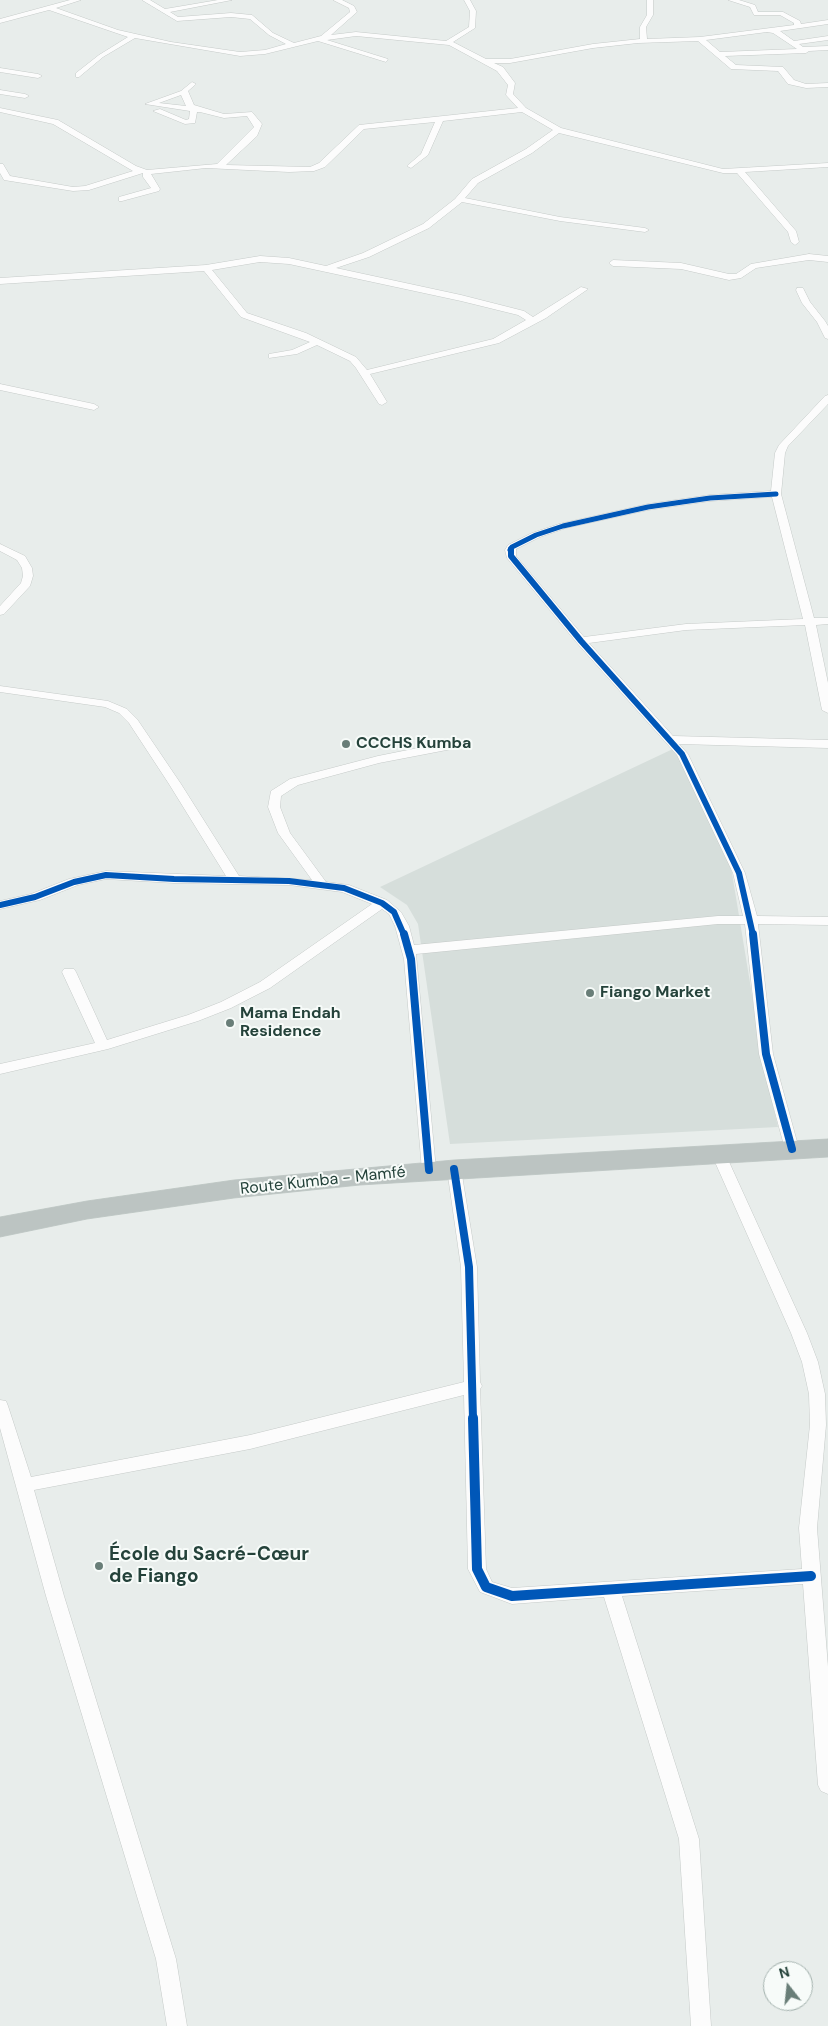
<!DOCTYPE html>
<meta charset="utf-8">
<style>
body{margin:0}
#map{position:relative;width:828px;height:2026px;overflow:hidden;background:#e8edeb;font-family:"DM Sans",sans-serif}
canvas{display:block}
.north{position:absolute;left:763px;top:1961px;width:50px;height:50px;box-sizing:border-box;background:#f7fbf9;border:1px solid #a3b1ad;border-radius:50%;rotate:344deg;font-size:14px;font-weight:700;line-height:20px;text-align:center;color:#24423a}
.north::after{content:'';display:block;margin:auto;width:18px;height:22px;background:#697e78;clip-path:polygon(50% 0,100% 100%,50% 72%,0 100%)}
</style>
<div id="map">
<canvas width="828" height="2026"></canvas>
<div class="north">N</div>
</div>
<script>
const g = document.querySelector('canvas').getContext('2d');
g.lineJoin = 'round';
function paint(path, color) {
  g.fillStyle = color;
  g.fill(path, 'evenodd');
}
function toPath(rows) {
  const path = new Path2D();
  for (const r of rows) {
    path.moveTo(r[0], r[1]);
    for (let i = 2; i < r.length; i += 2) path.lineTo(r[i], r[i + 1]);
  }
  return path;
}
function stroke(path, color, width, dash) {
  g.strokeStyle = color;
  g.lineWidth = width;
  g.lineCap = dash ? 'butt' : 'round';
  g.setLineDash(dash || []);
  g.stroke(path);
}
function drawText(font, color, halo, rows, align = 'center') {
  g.font = font + ' "DM Sans",sans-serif';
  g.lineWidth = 4;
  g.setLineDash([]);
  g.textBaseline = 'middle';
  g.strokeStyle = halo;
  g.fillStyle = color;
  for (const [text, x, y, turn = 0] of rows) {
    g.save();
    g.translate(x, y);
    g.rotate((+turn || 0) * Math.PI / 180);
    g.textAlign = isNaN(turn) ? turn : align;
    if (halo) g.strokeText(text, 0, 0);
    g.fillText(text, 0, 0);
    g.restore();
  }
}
paint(toPath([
 [675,748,731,867,763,1062,778,1127,450,1144,418,924,407,905,380,887]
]), '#d6dedb');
const street = toPath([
 [70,0,81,0,56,8,118,30,171,42,240,52,265,50,286,44,269,35,250,19,231,17,177,21,142,0,150,0,165,9,218,0,232,0,170,12,178,17,231,13,252,15,273,33,294,43,321,36,350,12,349,8,333,0,342,0,354,6,357,12,331,35,356,32,446,41,469,27,470,11,464,0,470,0,476,11,475,28,453,42,486,59,510,59,593,44,640,39,640,27,647,15,647,0,653,0,653,15,646,27,647,39,700,37,794,25,794,23,780,15,754,15,750,7,728,0,739,0,755,5,758,12,783,12,800,21,801,24,828,20,828,24,780,31,794,41,828,36,828,40,799,44,803,47,828,46,828,50,809,51,806,53,725,56,736,65,783,67,794,80,806,84,828,83,828,87,806,88,788,84,778,71,731,69,698,41,638,43,593,48,510,63,494,63,503,67,515,83,513,94,526,108,561,128,723,169,828,163,828,167,745,172,796,231,799,242,795,245,791,242,788,232,737,173,723,173,559,133,532,153,478,183,465,198,560,217,645,228,649,230,645,232,560,221,462,202,429,228,369,257,336,268,461,295,524,311,533,317,581,287,588,289,546,318,499,343,370,374,387,402,382,405,379,404,356,368,350,361,317,345,297,354,269,358,269,354,292,350,310,342,241,317,204,271,0,284,0,278,206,265,260,256,289,258,326,266,363,253,423,224,455,199,472,179,526,149,553,130,522,112,443,121,428,155,411,168,407,166,421,154,435,122,364,129,325,167,314,171,289,172,206,168,151,174,160,189,159,191,122,201,119,201,119,197,151,188,143,177,143,173,89,190,73,191,4,180,0,173,0,164,3,164,10,176,73,187,85,186,133,171,53,124,0,112,0,108,58,120,136,166,147,170,217,164,254,127,247,116,224,118,200,112,197,112,195,123,185,124,153,111,160,109,186,120,189,119,190,111,145,104,181,91,192,82,196,84,188,91,194,105,224,114,252,112,262,124,257,136,226,165,310,167,319,163,359,125,518,108,506,95,508,85,497,71,449,45,356,36,327,40,388,59,386,62,318,41,265,54,240,56,135,38,103,57,79,77,76,77,76,73,99,55,128,37,49,10,0,23,0,19,70,0],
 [767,32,773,33,797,49,720,52,706,40,767,32],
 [181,95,186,106,159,103,181,95],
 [260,262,289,264,461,301,518,315,526,320,493,339,367,370,356,357,306,333,247,313,212,270,260,262],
 [0,68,38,74,42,76,38,78,0,72,0,68],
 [0,90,25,94,29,96,25,98,0,94,0,90],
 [809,254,828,256,828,262,809,260,756,268,741,278,729,280,681,269,613,266,609,263,613,260,681,263,729,274,736,274,751,264,809,254],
 [797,288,803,288,810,302,825,321,828,326,828,339,825,338,817,322,802,303,796,290,797,288],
 [0,384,94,404,99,407,94,410,0,390,0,384],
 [828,395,828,404,788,446,785,453,781,494,814,618,828,618,828,624,816,625,828,683,828,713,822,710,805,625,686,630,589,643,673,736,828,740,828,748,679,744,688,754,745,873,757,916,828,917,828,925,758,924,773,1054,799,1149,797,1153,792,1154,787,1153,785,1149,759,1054,745,924,718,924,416,954,436,1170,434,1174,429,1175,424,1174,422,1170,404,959,395,926,389,914,382,909,270,988,231,1008,198,1021,108,1049,0,1074,0,1064,95,1043,62,972,64,969,74,969,76,972,107,1040,188,1015,221,1002,260,982,372,904,342,892,289,885,174,883,106,879,78,885,40,900,0,909,0,901,31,894,69,879,106,871,226,876,169,784,129,723,119,713,105,707,0,692,0,686,108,701,127,709,137,719,181,784,239,876,312,880,278,833,268,807,271,791,290,779,378,756,453,741,457,742,459,745,457,748,379,763,298,785,281,796,280,807,290,833,326,882,349,885,387,900,401,912,409,926,414,945,718,916,743,916,733,873,677,755,577,643,507,558,505,550,508,545,532,533,559,524,648,504,710,495,771,491,775,453,779,445,825,396,828,395],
 [772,497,803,619,686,624,584,637,516,556,516,549,540,537,566,528,648,510,710,501,772,497],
 [0,544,25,556,32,568,33,576,30,586,4,614,0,615,0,606,21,583,23,576,22,568,17,560,0,551,0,544],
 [718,1148,723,1149,725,1153,807,1333,818,1362,825,1394,826,1425,817,1528,828,1667,828,1794,821,1791,818,1785,803,1584,622,1596,699,1839,711,2026,691,2026,679,1839,604,1597,512,1604,480,1592,468,1569,464,1395,250,1449,34,1490,64,1596,176,1959,187,2026,167,2026,156,1959,46,1596,0,1428,0,1400,6,1401,8,1406,31,1477,250,1435,464,1382,461,1267,447,1169,449,1165,454,1164,459,1165,461,1169,477,1267,480,1382,482,1386,480,1389,486,1569,492,1582,512,1588,802,1569,799,1528,810,1425,809,1394,802,1362,791,1333,711,1153,713,1149,718,1148]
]);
const highway = toPath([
 [828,1139,828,1157,360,1185,234,1198,87,1219,0,1237,0,1217,87,1201,234,1180,454,1160,828,1139]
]);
stroke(street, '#c5cac8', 1);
stroke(highway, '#c3ccc9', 1);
paint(street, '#fcfcfc');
paint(highway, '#bcc4c2');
stroke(toPath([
 [510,550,512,547,536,535,563,526,648,507,710,498,776,494]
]), '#0057b8', 5);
stroke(toPath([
 [511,549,511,556,581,641,682,754,739,873,753,935],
 [0,905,35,897,74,882,106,875,174,879,289,881,344,888,382,903,394,912,404,935]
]), '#0057b8', 6);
stroke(toPath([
 [404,934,411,959,429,1170],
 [753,934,766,1054,792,1149],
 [454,1169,469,1267,473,1419]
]), '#0057b8', 8);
stroke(toPath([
 [473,1418,477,1569,486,1587,512,1596,811,1576]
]), '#0057b8', 10);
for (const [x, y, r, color] of [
 [346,744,5,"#697e78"],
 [590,993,5,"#697e78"],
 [230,1023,5,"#697e78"],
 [99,1566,5,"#697e78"]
]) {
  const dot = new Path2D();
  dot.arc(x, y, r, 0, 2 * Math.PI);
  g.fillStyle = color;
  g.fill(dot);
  stroke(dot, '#f7fbf9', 2);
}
drawText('bold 16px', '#24423a', '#f7fbf9', [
 ["CCCHS Kumba",356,744],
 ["Fiango Market",600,993],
 ["Mama Endah",240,1014],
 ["Residence",240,1032]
], 'left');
drawText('16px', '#24423a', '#f7fbf9', [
 ["Route Kumba - Mamfé",323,1181,-6]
]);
drawText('bold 19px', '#24423a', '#f7fbf9', [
 ["École du Sacré-Cœur",109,1555],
 ["de Fiango",109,1577]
], 'left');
</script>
